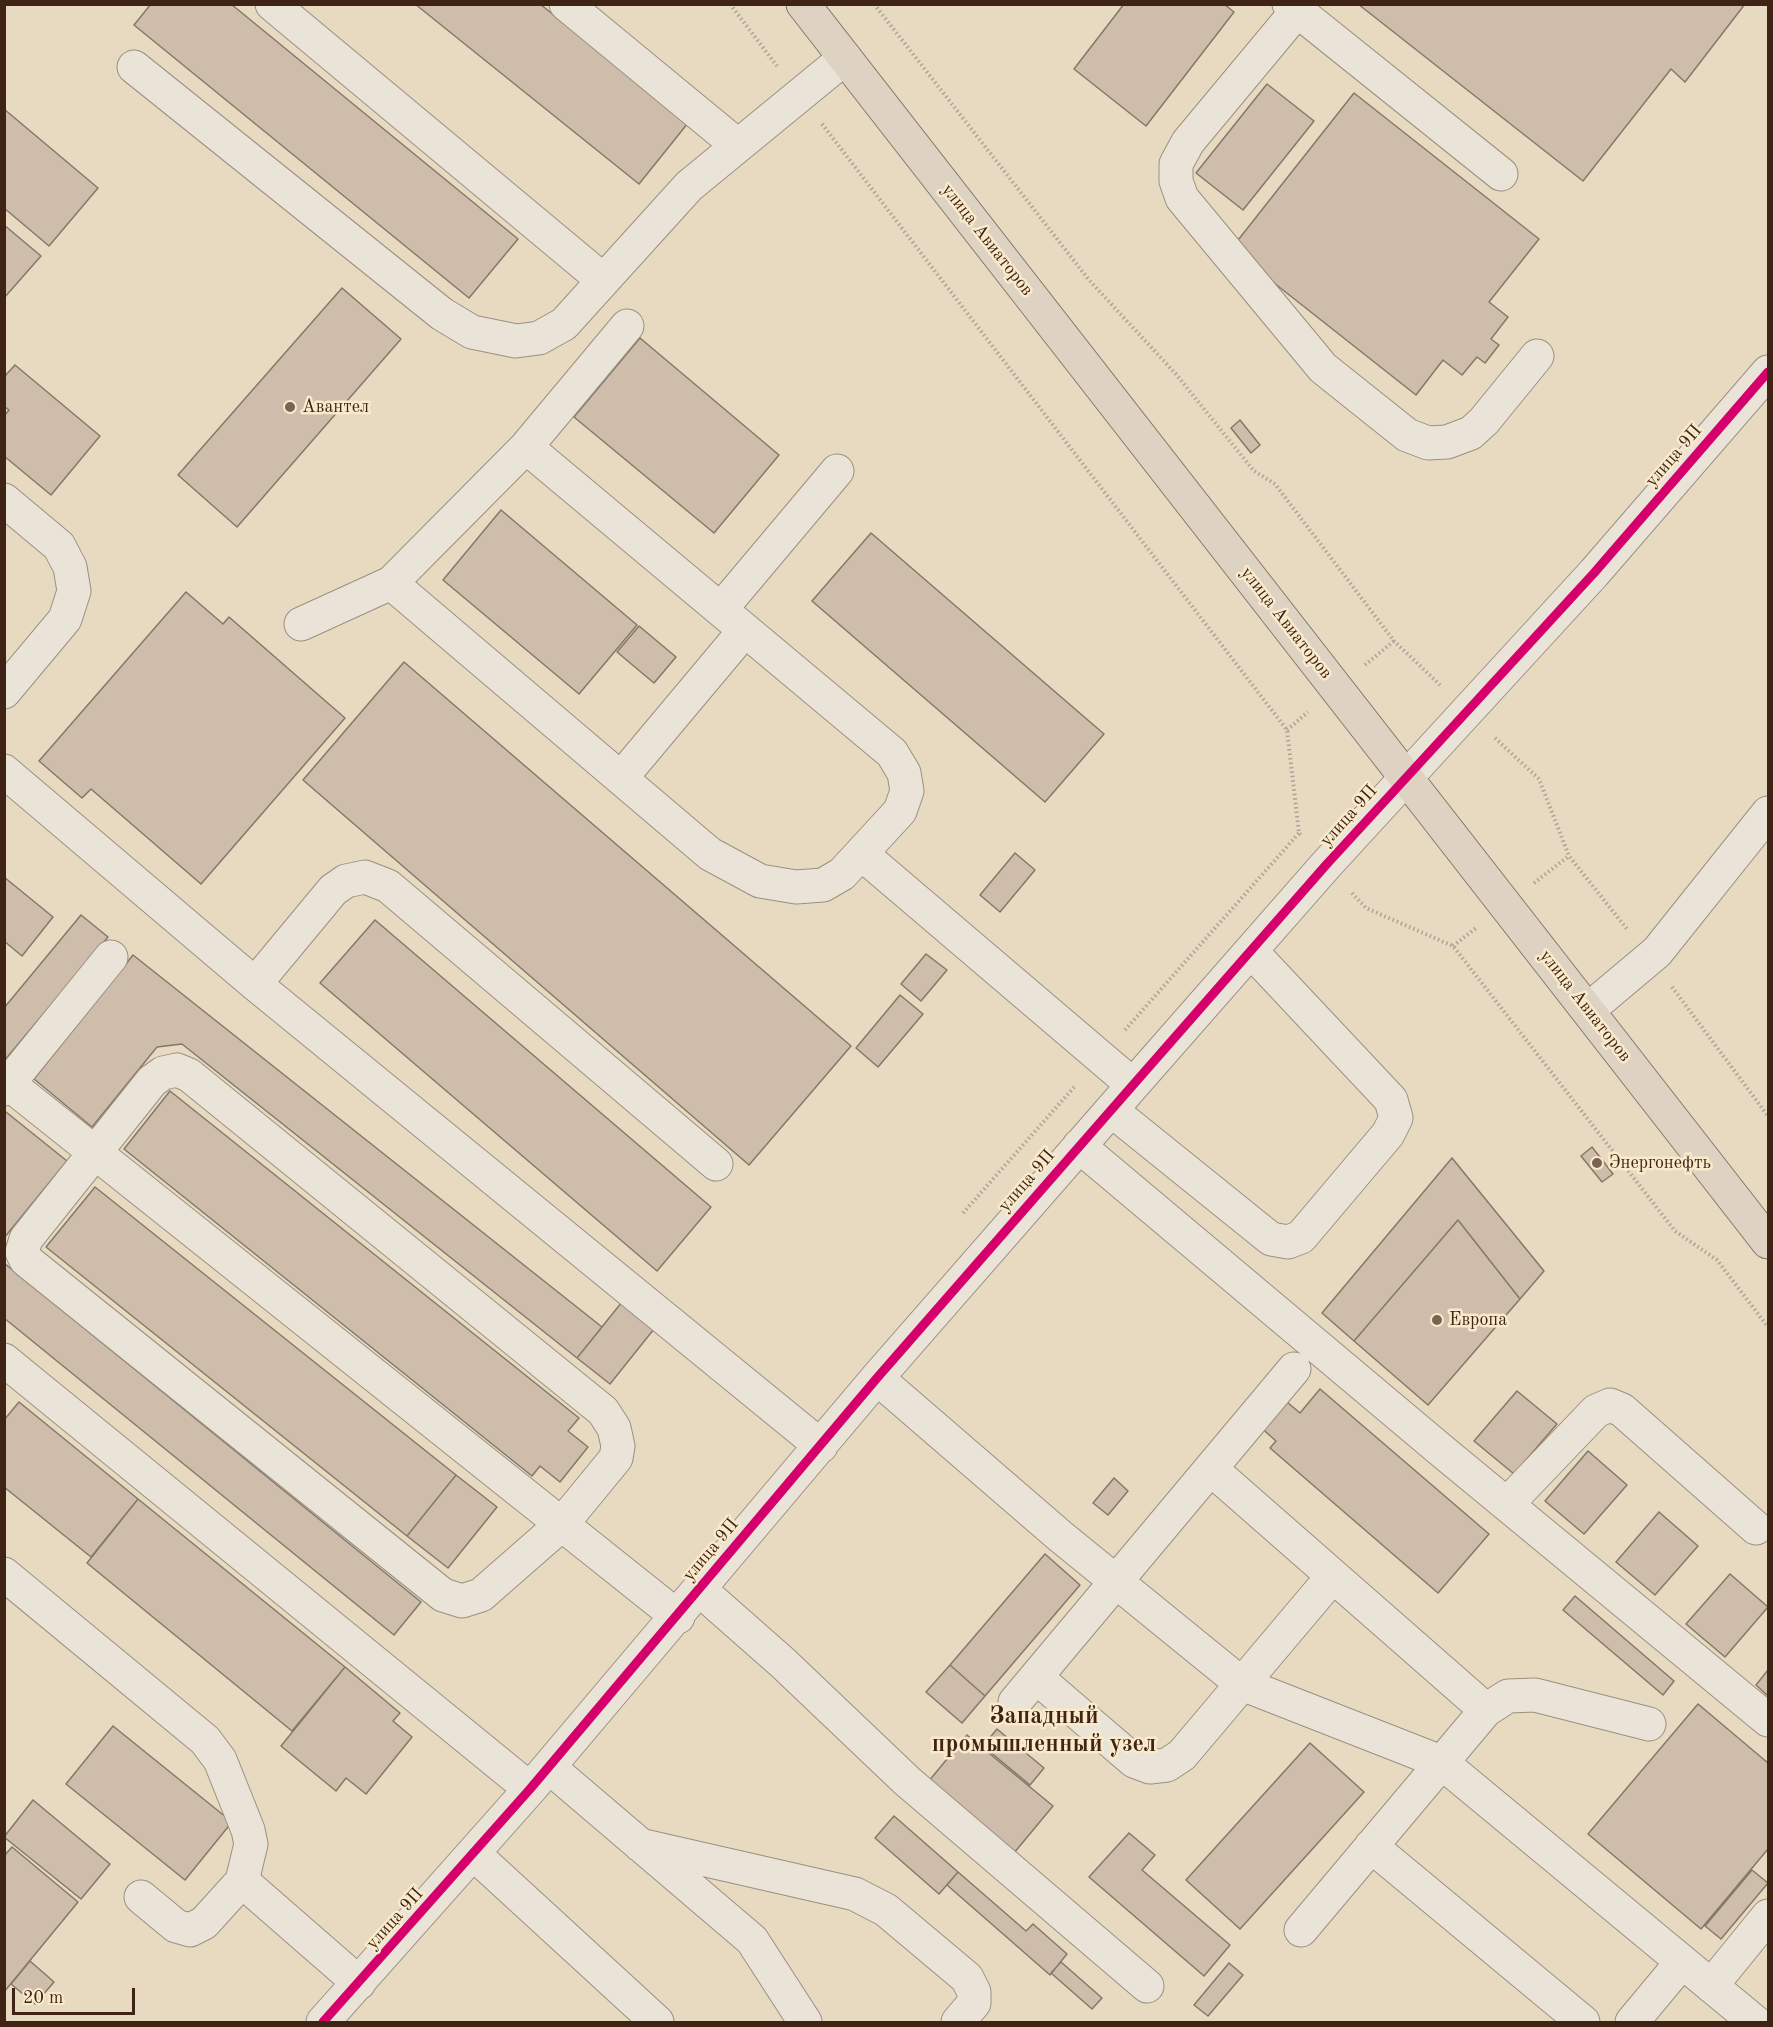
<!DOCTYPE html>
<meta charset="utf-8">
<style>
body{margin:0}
#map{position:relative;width:1773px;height:2027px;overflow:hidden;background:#e7dac1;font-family:"Old Standard TT",serif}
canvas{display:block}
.frame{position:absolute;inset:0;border:6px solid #3f2314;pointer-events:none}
.scale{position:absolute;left:12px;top:1988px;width:123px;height:27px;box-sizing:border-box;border:3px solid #3f2314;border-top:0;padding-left:8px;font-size:18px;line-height:21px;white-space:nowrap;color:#3f2314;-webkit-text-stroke:4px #faeacc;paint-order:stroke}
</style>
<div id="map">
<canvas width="1773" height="2027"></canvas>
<div class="frame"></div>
<div class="scale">20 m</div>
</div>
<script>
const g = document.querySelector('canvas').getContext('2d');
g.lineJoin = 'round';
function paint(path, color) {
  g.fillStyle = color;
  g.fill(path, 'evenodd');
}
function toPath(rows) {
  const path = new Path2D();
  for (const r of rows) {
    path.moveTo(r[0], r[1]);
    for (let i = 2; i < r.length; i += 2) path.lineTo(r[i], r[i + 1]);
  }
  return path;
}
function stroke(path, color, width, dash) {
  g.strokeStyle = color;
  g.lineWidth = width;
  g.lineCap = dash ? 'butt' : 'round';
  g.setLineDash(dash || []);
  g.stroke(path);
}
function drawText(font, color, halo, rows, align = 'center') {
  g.font = font + ' "Old Standard TT",serif';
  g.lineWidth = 5;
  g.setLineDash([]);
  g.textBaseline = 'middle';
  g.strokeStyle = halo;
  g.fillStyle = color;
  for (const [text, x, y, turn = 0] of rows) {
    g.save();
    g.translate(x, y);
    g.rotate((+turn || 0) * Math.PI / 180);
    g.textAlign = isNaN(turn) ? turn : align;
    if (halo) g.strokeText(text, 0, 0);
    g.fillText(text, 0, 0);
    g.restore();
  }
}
const building = toPath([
 [151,4,231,4,518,239,469,298,134,25,151,4],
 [415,4,540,4,688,123,639,184,415,4],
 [1124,4,1224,4,1234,12,1146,126,1074,69,1124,4],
 [1358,4,1745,4,1685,82,1671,69,1583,181,1358,4],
 [1267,84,1314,121,1243,210,1196,173,1267,84],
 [1354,93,1539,239,1489,302,1508,317,1491,339,1499,345,1485,363,1477,357,1462,375,1443,360,1416,395,1231,249,1354,93],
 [4,109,98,188,49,246,4,208,4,109],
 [4,225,41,256,4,298,4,225],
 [342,288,401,339,237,527,178,475,342,288],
 [640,338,779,455,714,533,574,417,640,338],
 [15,365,100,436,51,495,4,456,4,416,9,410,4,406,4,377,15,365],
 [1240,420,1260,445,1251,453,1231,428,1240,420],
 [501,510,637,625,579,694,443,580,501,510],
 [871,533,1104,734,1045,802,812,601,871,533],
 [186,592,223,624,229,617,345,718,201,884,91,789,82,798,39,761,186,592],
 [639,626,676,657,654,683,617,652,639,626],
 [404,662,851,1046,749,1165,303,780,404,662],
 [1015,853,1035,870,1000,912,980,895,1015,853],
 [4,877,53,917,22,956,4,941,4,877],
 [81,915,108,937,4,1061,4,1008,81,915],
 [375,920,711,1207,657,1271,320,983,375,920],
 [926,954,947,970,921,1001,901,984,926,954],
 [133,955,602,1327,577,1358,182,1044,157,1047,92,1127,34,1079,133,955],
 [900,995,923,1014,878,1067,856,1048,900,995],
 [170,1091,579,1418,568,1431,588,1447,560,1482,540,1466,532,1476,124,1149,170,1091],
 [6,1112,67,1161,4,1238,4,1113,6,1112],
 [1592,1147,1613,1174,1602,1182,1581,1156,1592,1147],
 [1452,1158,1544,1271,1520,1299,1458,1220,1354,1341,1322,1313,1452,1158],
 [95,1187,456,1475,407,1536,46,1247,95,1187],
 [1458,1220,1520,1299,1428,1405,1354,1341,1458,1220],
 [4,1263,421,1602,394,1635,4,1318,4,1263],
 [622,1302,654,1329,610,1384,577,1358,622,1302],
 [1320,1389,1489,1534,1438,1593,1270,1448,1276,1441,1258,1425,1281,1397,1300,1413,1320,1389],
 [1517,1391,1557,1424,1514,1474,1474,1441,1517,1391],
 [19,1402,138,1499,91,1557,4,1487,4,1420,19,1402],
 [1588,1451,1627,1485,1584,1534,1545,1501,1588,1451],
 [456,1475,497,1507,448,1568,407,1536,456,1475],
 [1114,1478,1128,1491,1108,1515,1093,1503,1114,1478],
 [138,1499,345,1667,292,1731,87,1563,138,1499],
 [1659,1512,1698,1546,1655,1595,1616,1562,1659,1512],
 [1045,1554,1080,1585,985,1696,950,1665,1045,1554],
 [1730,1574,1768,1607,1725,1657,1686,1624,1730,1574],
 [1575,1596,1674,1681,1663,1695,1563,1610,1575,1596],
 [950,1665,985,1696,962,1723,926,1692,950,1665],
 [345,1667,400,1713,393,1721,412,1737,366,1794,346,1778,336,1791,281,1746,345,1667],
 [1768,1670,1768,1696,1756,1685,1768,1670],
 [1698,1704,1768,1763,1768,1849,1701,1929,1588,1834,1698,1704],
 [113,1726,232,1822,185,1880,66,1784,113,1726],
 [997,1729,1044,1768,1030,1785,983,1746,997,1729],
 [967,1735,1053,1806,1014,1853,928,1782,967,1735],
 [1310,1743,1364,1792,1240,1929,1186,1880,1310,1743],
 [33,1800,110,1864,81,1899,4,1837,33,1800],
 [894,1816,958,1872,939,1894,875,1838,894,1816],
 [1129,1833,1155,1855,1142,1870,1230,1945,1204,1976,1089,1877,1129,1833],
 [12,1847,78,1902,4,1992,4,1856,12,1847],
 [1752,1870,1768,1883,1721,1939,1705,1926,1752,1870],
 [958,1872,1026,1931,1033,1924,1067,1954,1050,1975,947,1885,958,1872],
 [30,1961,54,1982,35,2004,11,1984,30,1961],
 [1061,1962,1102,1998,1092,2009,1051,1973,1061,1962],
 [1229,1963,1243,1975,1208,2016,1194,2005,1229,1963]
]);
paint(building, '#cfbdac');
stroke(building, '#83786a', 1.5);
const minor = toPath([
 [272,4,603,280],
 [566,4,737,145],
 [1289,4,1501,174],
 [1297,11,1188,142,1176,164,1176,181,1182,198,1323,368,1407,435,1428,443,1447,442,1471,433,1484,421,1537,356],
 [134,67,442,314,472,332,516,341,539,338,564,324,689,186,845,58],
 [4,500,59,546,70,567,74,591,65,619,4,692],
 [391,583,526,447,627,326],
 [721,609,837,471],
 [301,624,391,583,710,854,760,881,796,887,823,885,842,874,900,811,907,791,904,773,892,753,526,447],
 [4,771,255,984,821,1446],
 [621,778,745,630],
 [863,855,1133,1085],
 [255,984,333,890,346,881,365,877,388,886,716,1164],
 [1588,1010,1657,952,1768,813],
 [177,1070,189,1075,603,1411,614,1428,618,1446,616,1458,561,1525,481,1595,462,1601,443,1595,26,1260,22,1252,26,1239,152,1081,163,1073,177,1070],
 [9,1084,678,1617],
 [4,1089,111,957],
 [1111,1110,1271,1239,1288,1242,1301,1237,1388,1134,1396,1118,1391,1100,1251,951],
 [1079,1146,1442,1451,1768,1720],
 [4,1360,530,1789],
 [877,1378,1060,1536,1242,1684,1441,1762,1755,2022],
 [1211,1469,1486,1710],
 [1508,1503,1596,1411,1610,1405,1622,1410,1756,1528],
 [4,1574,205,1740,220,1760,248,1830,251,1844,242,1881,204,1923,190,1930,176,1926,141,1897],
 [699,1589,783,1663,907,1781,1147,1986],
 [1036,1677,1134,1761,1150,1767,1167,1765,1182,1755,1333,1576],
 [1015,1702,1294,1369],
 [549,1767,752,1940,805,2022],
 [640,1845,855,1894,886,1910,967,1978,974,1992,974,2003,958,2022],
 [1371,1846,1583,2022],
 [474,1854,657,2022],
 [242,1881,359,1983],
 [1301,1930,1486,1710,1508,1696,1535,1695,1649,1724],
 [1711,1986,1768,1916],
 [323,2022,530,1789,877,1378,1133,1085,1326,865,1594,573,1768,372],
 [1632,2022,1682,1962]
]);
const major = toPath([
 [803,4,1768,1242]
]);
stroke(minor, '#9b9080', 35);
stroke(major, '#83786a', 35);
stroke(toPath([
 [730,4,777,66],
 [874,4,1089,280,1175,373,1254,471,1275,484,1394,641,1440,685],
 [822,124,1287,730,1299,833,1302,836],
 [1365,665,1394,641],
 [1287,730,1308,712],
 [1495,738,1539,779,1569,856,1627,929],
 [1534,883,1569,856],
 [1352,893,1366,908,1453,946,1675,1231,1717,1260,1768,1327],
 [1453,946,1476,928],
 [1672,987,1768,1116],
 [1125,1030,1299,833],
 [963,1213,1076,1085]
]), '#aba398', 4, [1.5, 3]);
stroke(minor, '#eae3d7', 33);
stroke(major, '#ded3c2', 33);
stroke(toPath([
 [323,2022,530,1789,877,1378,1133,1085,1326,865,1594,573,1768,372]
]), '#d6006c', 9);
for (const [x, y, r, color] of [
 [290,407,6,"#7a6351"],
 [1597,1163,6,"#7a6351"],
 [1437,1320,6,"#7a6351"]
]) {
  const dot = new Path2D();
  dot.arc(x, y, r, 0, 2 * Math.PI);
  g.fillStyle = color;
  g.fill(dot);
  stroke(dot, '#faeacc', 2);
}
drawText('18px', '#3f2314', '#faeacc', [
 ["улица Авиаторов",987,240,52],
 ["улица 9П",1674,456,-49],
 ["улица Авиаторов",1286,623,52],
 ["улица 9П",1349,816,-48],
 ["улица Авиаторов",1585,1006,52],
 ["улица 9П",1027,1181,-49],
 ["улица 9П",711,1550,-50],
 ["улица 9П",395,1919,-48]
]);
drawText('18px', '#3f2314', '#faeacc', [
 ["Авантел",302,407],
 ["Энергонефть",1609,1163],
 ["Европа",1449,1320]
], 'left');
drawText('bold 24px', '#3f2314', '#faeacc', [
 ["Западный",1044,1717],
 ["промышленный узел",1044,1745]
]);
</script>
